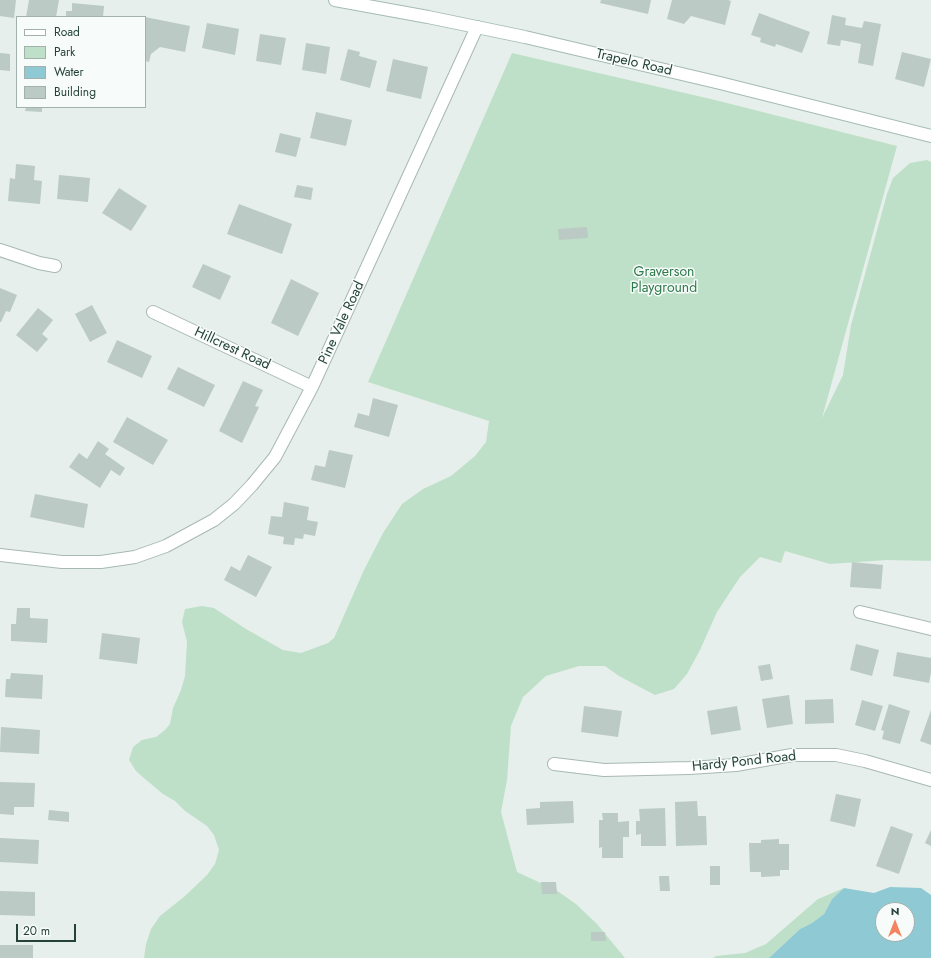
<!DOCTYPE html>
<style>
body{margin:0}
#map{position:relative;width:931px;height:958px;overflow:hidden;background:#e6efeb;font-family:Jost,sans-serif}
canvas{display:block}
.legend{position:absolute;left:16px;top:16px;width:130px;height:92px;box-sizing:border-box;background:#f7fbf9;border:1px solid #a3b1ad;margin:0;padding:5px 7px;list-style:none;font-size:12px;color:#24423a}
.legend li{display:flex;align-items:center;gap:8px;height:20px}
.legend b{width:20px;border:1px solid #a3b1ad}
.north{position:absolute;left:875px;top:902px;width:40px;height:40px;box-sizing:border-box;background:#f7fbf9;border:1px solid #a3b1ad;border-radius:50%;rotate:0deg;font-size:11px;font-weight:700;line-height:16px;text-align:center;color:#24423a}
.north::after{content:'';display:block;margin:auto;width:14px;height:18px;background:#f4845f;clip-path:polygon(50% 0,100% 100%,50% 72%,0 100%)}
.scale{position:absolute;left:16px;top:924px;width:60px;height:18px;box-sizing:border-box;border:2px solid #24423a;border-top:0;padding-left:5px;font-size:12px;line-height:14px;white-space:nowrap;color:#24423a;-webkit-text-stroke:3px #f7fbf9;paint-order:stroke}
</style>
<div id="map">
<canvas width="931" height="958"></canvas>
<ul class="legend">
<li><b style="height:5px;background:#fff"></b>Road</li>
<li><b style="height:11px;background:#bfe0c8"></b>Park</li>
<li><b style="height:11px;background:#8ec9d4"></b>Water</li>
<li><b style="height:11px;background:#bbcac4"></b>Building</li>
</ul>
<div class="north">N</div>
<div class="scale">20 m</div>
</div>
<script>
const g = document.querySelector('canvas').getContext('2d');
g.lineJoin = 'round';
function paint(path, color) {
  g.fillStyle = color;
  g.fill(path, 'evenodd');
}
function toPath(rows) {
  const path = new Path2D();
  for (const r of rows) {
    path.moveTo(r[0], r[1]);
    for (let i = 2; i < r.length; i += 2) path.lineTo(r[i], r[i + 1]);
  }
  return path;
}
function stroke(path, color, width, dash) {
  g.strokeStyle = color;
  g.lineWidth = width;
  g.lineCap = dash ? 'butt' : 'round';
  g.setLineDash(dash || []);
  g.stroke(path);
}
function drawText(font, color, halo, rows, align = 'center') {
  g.font = font + ' Jost,sans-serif';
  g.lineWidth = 3;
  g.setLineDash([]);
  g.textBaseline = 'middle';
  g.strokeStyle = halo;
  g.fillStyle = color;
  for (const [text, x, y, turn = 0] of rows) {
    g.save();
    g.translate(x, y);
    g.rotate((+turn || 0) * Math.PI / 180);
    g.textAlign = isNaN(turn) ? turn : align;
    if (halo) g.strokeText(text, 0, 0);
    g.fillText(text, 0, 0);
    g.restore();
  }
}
paint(toPath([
 [512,53,715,100,897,146,822,418,843,375,851,325,887,194,893,178,910,163,927,160,931,162,931,561,887,560,830,564,785,551,781,563,760,557,740,577,717,612,700,650,687,674,674,689,655,695,619,676,605,666,579,666,546,676,523,697,511,726,507,780,501,812,517,872,556,890,576,904,597,924,625,958,144,958,146,944,151,929,160,916,185,896,207,875,215,864,219,850,214,835,207,826,185,811,175,801,163,794,145,779,136,771,129,760,133,747,142,740,156,737,165,730,170,724,173,708,181,690,185,676,187,642,182,622,185,609,202,606,214,608,246,629,283,650,301,653,328,643,334,638,364,570,383,533,402,504,423,489,451,476,475,456,486,442,489,421,368,382],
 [844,888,832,899,824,914,812,923,800,929,769,958,713,958,716,956,745,953,766,944,818,899]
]), '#bfe0c8');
paint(toPath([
 [890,887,921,888,931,895,931,958,769,958,800,929,812,923,824,914,832,899,844,888,874,893],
 [883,910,907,910,907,934,883,934]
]), '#8ec9d4');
paint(toPath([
 [0,0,16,0,14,18,0,16],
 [29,0,59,0,56,17,26,17],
 [601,0,651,0,648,14,600,3],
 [672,0,728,0,731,1,725,25,691,16,684,24,667,19],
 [72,3,104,6,103,17,66,17,66,11,72,11],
 [759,13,810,32,802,53,776,44,775,47,760,42,761,38,751,35],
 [832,15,846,18,845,25,862,28,864,21,881,24,873,66,858,63,861,44,841,40,840,46,827,44],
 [145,17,190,26,185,52,160,47,151,54,149,62,145,61],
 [207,23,239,29,235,55,202,48],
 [260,34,286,38,281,65,256,61],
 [306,43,330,47,326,74,302,70],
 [348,49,360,52,359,56,377,61,370,88,340,80],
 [902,52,931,59,924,87,895,79],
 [0,53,10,54,10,71,0,70],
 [393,59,428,67,421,99,386,91],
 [26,107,42,107,42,112,25,111],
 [316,112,352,120,346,146,310,138],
 [280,133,301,138,296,157,275,152],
 [16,164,35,166,34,180,42,181,40,204,8,201,10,178,15,179],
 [59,175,90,178,88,202,57,199],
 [297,185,313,188,311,200,294,197],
 [119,188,147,206,131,231,102,213],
 [239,204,292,224,282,254,227,234],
 [587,227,588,238,559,240,558,229],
 [203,264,231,276,220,300,192,287],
 [291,279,319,293,298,336,271,323],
 [0,288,17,295,10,312,6,311,1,322,0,322],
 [92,305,107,333,90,342,75,314],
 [38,308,53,320,42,334,48,339,37,352,16,335],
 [117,340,152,356,142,378,107,362],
 [178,367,215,385,204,407,167,389],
 [243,381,263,390,255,406,259,407,242,443,219,431],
 [373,398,398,405,389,437,354,427,358,413,369,416],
 [127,417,168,440,153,465,113,442],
 [98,441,109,449,105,454,125,468,120,476,111,470,100,488,69,467,79,453,87,459],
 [329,450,353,455,345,488,311,480,315,465,325,467],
 [35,494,88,504,84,528,30,517],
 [284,502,309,507,307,520,318,522,315,536,304,534,303,539,295,538,294,545,283,544,284,537,268,534,271,516,282,517],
 [248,555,272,567,256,597,224,580,231,566,240,571],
 [852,562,883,565,881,589,850,587],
 [17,608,30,608,30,618,48,619,47,643,11,641,11,624,16,624],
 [102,633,140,638,137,664,99,659],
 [856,644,879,650,872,676,850,670],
 [897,652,931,658,931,672,929,683,893,676],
 [770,664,773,679,761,681,758,666],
 [11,673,43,675,42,699,5,697,6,679,10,679],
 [789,695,793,724,767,728,762,699],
 [833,699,834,723,805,724,805,700],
 [862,700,883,706,875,731,855,725],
 [889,704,910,711,900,744,882,739,884,731,881,730],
 [584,706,622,711,618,737,581,732],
 [737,706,741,730,711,735,707,711],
 [931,710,931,745,920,741],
 [1,727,40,730,39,754,0,752],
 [0,782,35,783,34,807,14,807,14,815,0,814],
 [836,794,861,799,855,827,830,821],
 [573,801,574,823,527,825,526,809,540,808,540,802],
 [697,801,698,816,706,816,707,845,676,846,675,802],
 [665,808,666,846,641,846,641,834,636,835,636,821,640,821,639,809],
 [49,810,69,812,69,822,48,820],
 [602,813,618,813,618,822,629,821,629,837,623,837,623,858,602,858,602,847,599,848,599,820,603,820],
 [891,826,913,834,899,874,876,866],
 [931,830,931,846,925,843],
 [0,838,39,840,38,864,0,862],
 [779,839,779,844,789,844,789,870,780,870,780,876,761,877,761,872,750,872,749,843,761,843,761,840],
 [710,866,720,866,720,885,710,885],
 [659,876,669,876,670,891,660,891],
 [541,882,556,882,557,894,542,894],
 [0,891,35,892,35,916,0,915],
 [591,932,605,932,606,941,591,941],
 [0,945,33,945,33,958,0,958]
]), '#bbcac4');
const minor = toPath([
 [0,250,39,263,55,266],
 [153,312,312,387],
 [0,555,62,562,101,562,135,557,166,546,214,520,234,504,252,485,275,457,312,387,477,27],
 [860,612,931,629],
 [554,764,604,770,689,768,736,765,792,755,836,755,865,761,931,780]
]);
const secondary = toPath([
 [335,0,428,17,525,37,720,83,931,136]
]);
stroke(minor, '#a8b8b2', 14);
stroke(secondary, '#a4bbb3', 14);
stroke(minor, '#fff', 12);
stroke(secondary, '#fff', 12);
drawText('14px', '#24423a', '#f7fbf9', [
 ["Trapelo Road",634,63,13],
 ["Pine Vale Road",342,323,-65],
 ["Hillcrest Road",232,349,25],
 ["Hardy Pond Road",744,762,-6]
]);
drawText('14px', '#2d7a4b', '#f7fbf9', [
 ["Graverson",664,273],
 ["Playground",664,289]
]);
</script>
